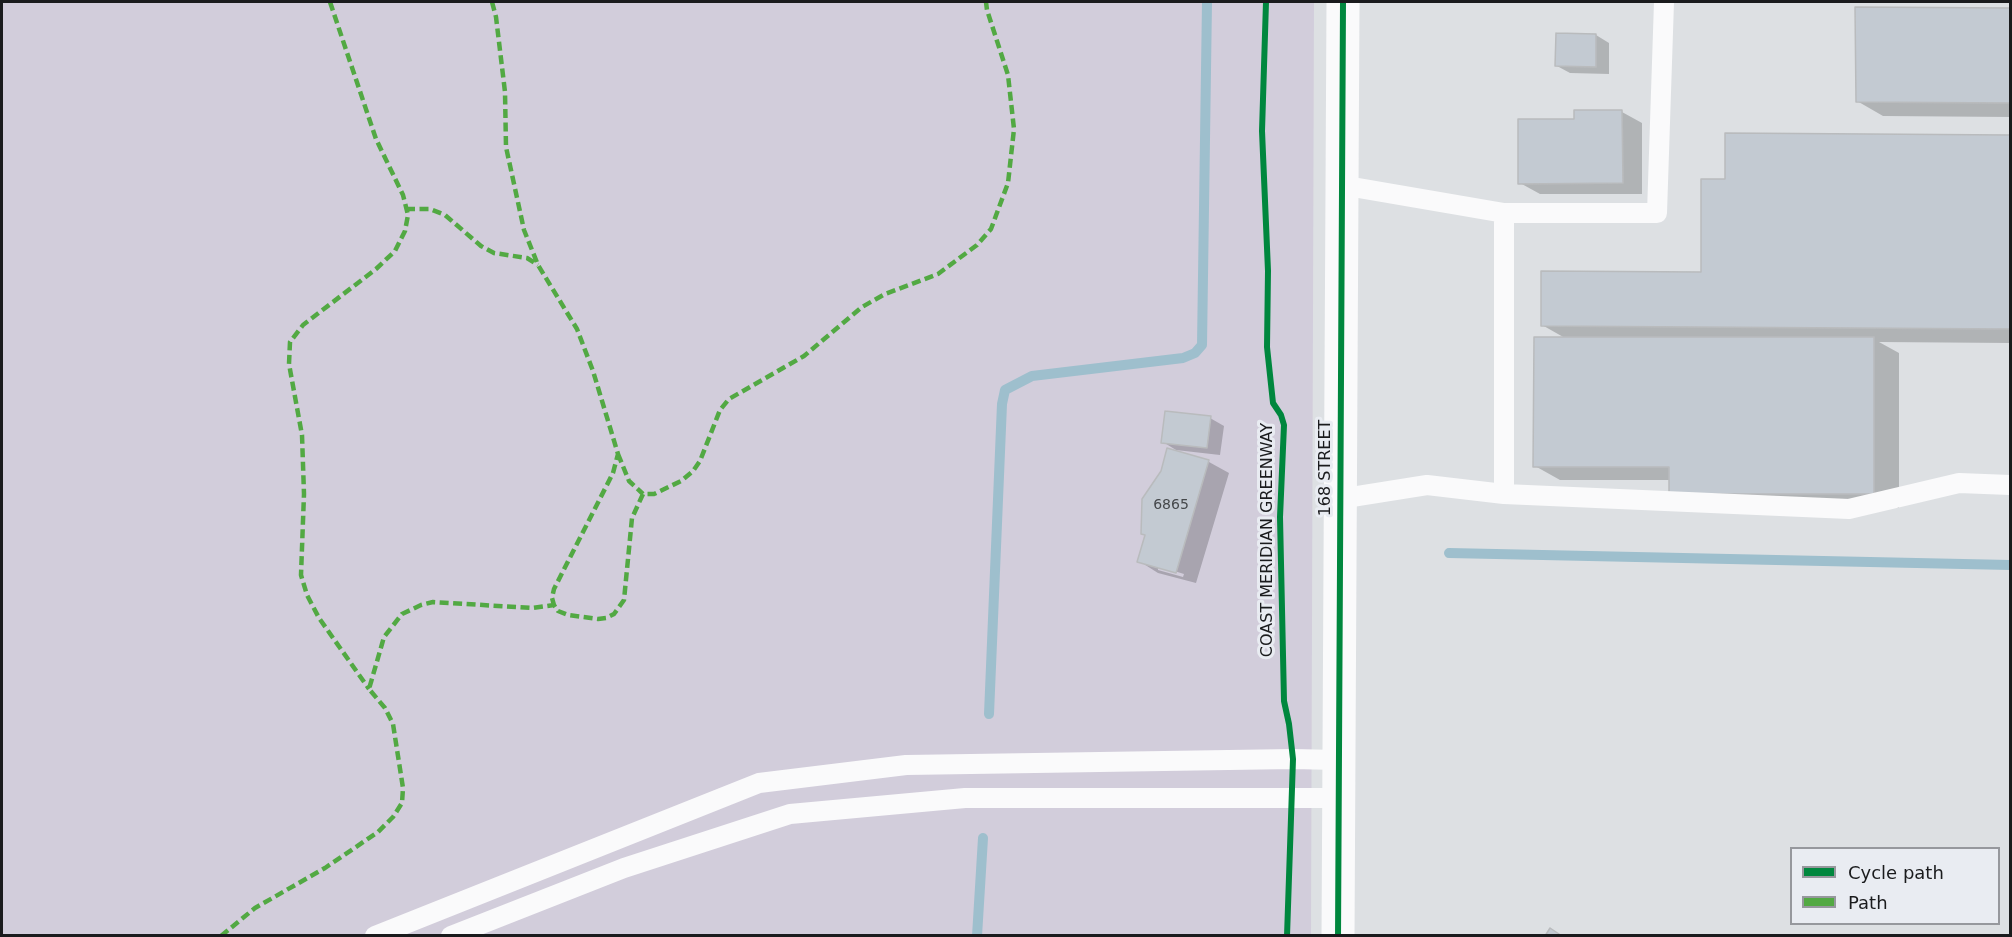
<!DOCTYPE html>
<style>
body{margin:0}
#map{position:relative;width:2012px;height:937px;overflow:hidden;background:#dde0e3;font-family:"DejaVu Sans",sans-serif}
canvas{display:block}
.frame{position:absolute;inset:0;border:3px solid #1a1b1d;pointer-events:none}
.legend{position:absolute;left:1790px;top:847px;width:210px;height:78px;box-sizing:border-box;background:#e9ecf2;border:2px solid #96989d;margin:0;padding:8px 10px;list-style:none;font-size:18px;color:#1a1b1d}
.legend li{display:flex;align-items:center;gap:12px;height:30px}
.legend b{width:30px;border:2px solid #96989d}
</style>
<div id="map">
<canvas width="2012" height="937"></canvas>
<div class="frame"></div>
<ul class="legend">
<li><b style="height:8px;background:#00873e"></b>Cycle path</li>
<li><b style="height:8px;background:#52a943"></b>Path</li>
</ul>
</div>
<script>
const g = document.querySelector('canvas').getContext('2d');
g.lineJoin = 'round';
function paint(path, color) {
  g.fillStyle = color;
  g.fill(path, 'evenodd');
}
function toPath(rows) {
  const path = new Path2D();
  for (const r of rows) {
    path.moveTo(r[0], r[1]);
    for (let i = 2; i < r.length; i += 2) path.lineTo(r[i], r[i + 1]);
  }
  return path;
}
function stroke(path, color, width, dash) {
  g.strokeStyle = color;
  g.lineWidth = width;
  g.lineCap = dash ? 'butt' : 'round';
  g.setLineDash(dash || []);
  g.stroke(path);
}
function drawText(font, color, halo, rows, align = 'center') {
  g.font = font + ' "DejaVu Sans",sans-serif';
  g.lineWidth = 6;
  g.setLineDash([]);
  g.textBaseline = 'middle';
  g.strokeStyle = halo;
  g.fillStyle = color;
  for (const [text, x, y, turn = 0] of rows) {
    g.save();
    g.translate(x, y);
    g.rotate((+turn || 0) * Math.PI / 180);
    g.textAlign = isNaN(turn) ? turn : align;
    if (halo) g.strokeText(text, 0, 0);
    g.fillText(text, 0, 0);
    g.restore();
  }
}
paint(toPath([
 [2,2,1314,2,1311,935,2,936]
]), '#d2cddb');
paint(toPath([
 [1857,8,2010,10,2010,117,1883,116,1857,101],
 [1596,35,1609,43,1609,74,1570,73,1557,66],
 [1576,112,1622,112,1642,123,1642,194,1540,194,1520,183,1576,120],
 [1727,134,2010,136,2010,343,1879,342,1899,353,1899,508,1695,508,1670,480,1560,480,1535,466,1565,338,1542,325,1702,273,1726,181],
 [1210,418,1224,426,1220,455,1176,450,1163,442],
 [1168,450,1209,462,1229,473,1196,583,1158,573,1139,561],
 [1158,566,1184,574,1183,577,1158,570]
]), '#0003');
stroke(toPath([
 [1449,553,2010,565],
 [989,714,1002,404,1005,390,1032,376,1183,358,1195,353,1202,345,1207,2],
 [977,936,983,838]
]), '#9ebfcd', 10);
const building = toPath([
 [1855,7,2010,8,2010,103,1856,102,1855,7],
 [1556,33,1596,34,1596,67,1555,66,1556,33],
 [1574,110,1622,110,1623,183,1518,184,1518,119,1574,119,1574,110],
 [1725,133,2010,135,2010,329,1541,326,1541,271,1701,272,1701,179,1725,179,1725,133],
 [1534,337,1874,337,1874,494,1669,494,1669,467,1533,467,1534,337],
 [1165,411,1211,416,1207,448,1161,443,1165,411],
 [1167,448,1209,460,1176,573,1137,562,1145,535,1141,534,1142,499,1161,471,1167,448],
 [1550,928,1562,936,1545,936,1550,928]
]);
paint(building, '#c3cad2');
stroke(building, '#b9bbbd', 1.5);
stroke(toPath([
 [1341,185,1504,213,1504,494],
 [1504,213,1657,213,1664,2],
 [1339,499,1427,485,1504,494,1849,509,1959,483,2010,485],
 [375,936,759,783,906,765,1293,759,1338,760],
 [451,936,624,868,790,814,965,798,1338,798]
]), '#fafafb', 20);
stroke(toPath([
 [1338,936,1343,2]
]), '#fafafb', 33);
stroke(toPath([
 [330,2,376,139,403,195,408,215,405,231,395,251,376,269,303,325,290,342,289,364,302,435,304,494,301,575,307,595,319,618,369,689],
 [492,2,496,17,505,92,506,147,524,230,538,265,577,329,593,371,618,454,613,473,554,589,552,598,554,605],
 [406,209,430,209,445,215,481,246,494,253,527,258,538,265],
 [618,454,629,481,643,494],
 [221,936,255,908,325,868,378,832,393,817,402,803,403,788,393,724,385,708,369,689,384,637,402,614,421,605,433,602,532,608,554,605,558,611,568,615,598,619,606,618,614,614,624,600,632,518,643,494,654,494,681,481,693,471,700,461,720,410,729,399,804,356,862,307,885,294,938,274,977,245,991,229,1008,183,1014,129,1008,75,987,10,986,2]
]), '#52a943', 4.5, [9, 4.5]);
stroke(toPath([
 [1266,2,1262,131,1268,271,1267,347,1273,403,1281,415,1284,425,1280,517,1284,701,1289,724,1293,759,1287,936],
 [1338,936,1343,2]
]), '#00873e', 6);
drawText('14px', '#45484b', null, [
 ["6865",1171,505]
]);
drawText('16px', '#1a1b1d', '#e9ecf2', [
 ["168 STREET",1326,468,-90],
 ["COAST MERIDIAN GREENWAY",1268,540,-90]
]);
</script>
